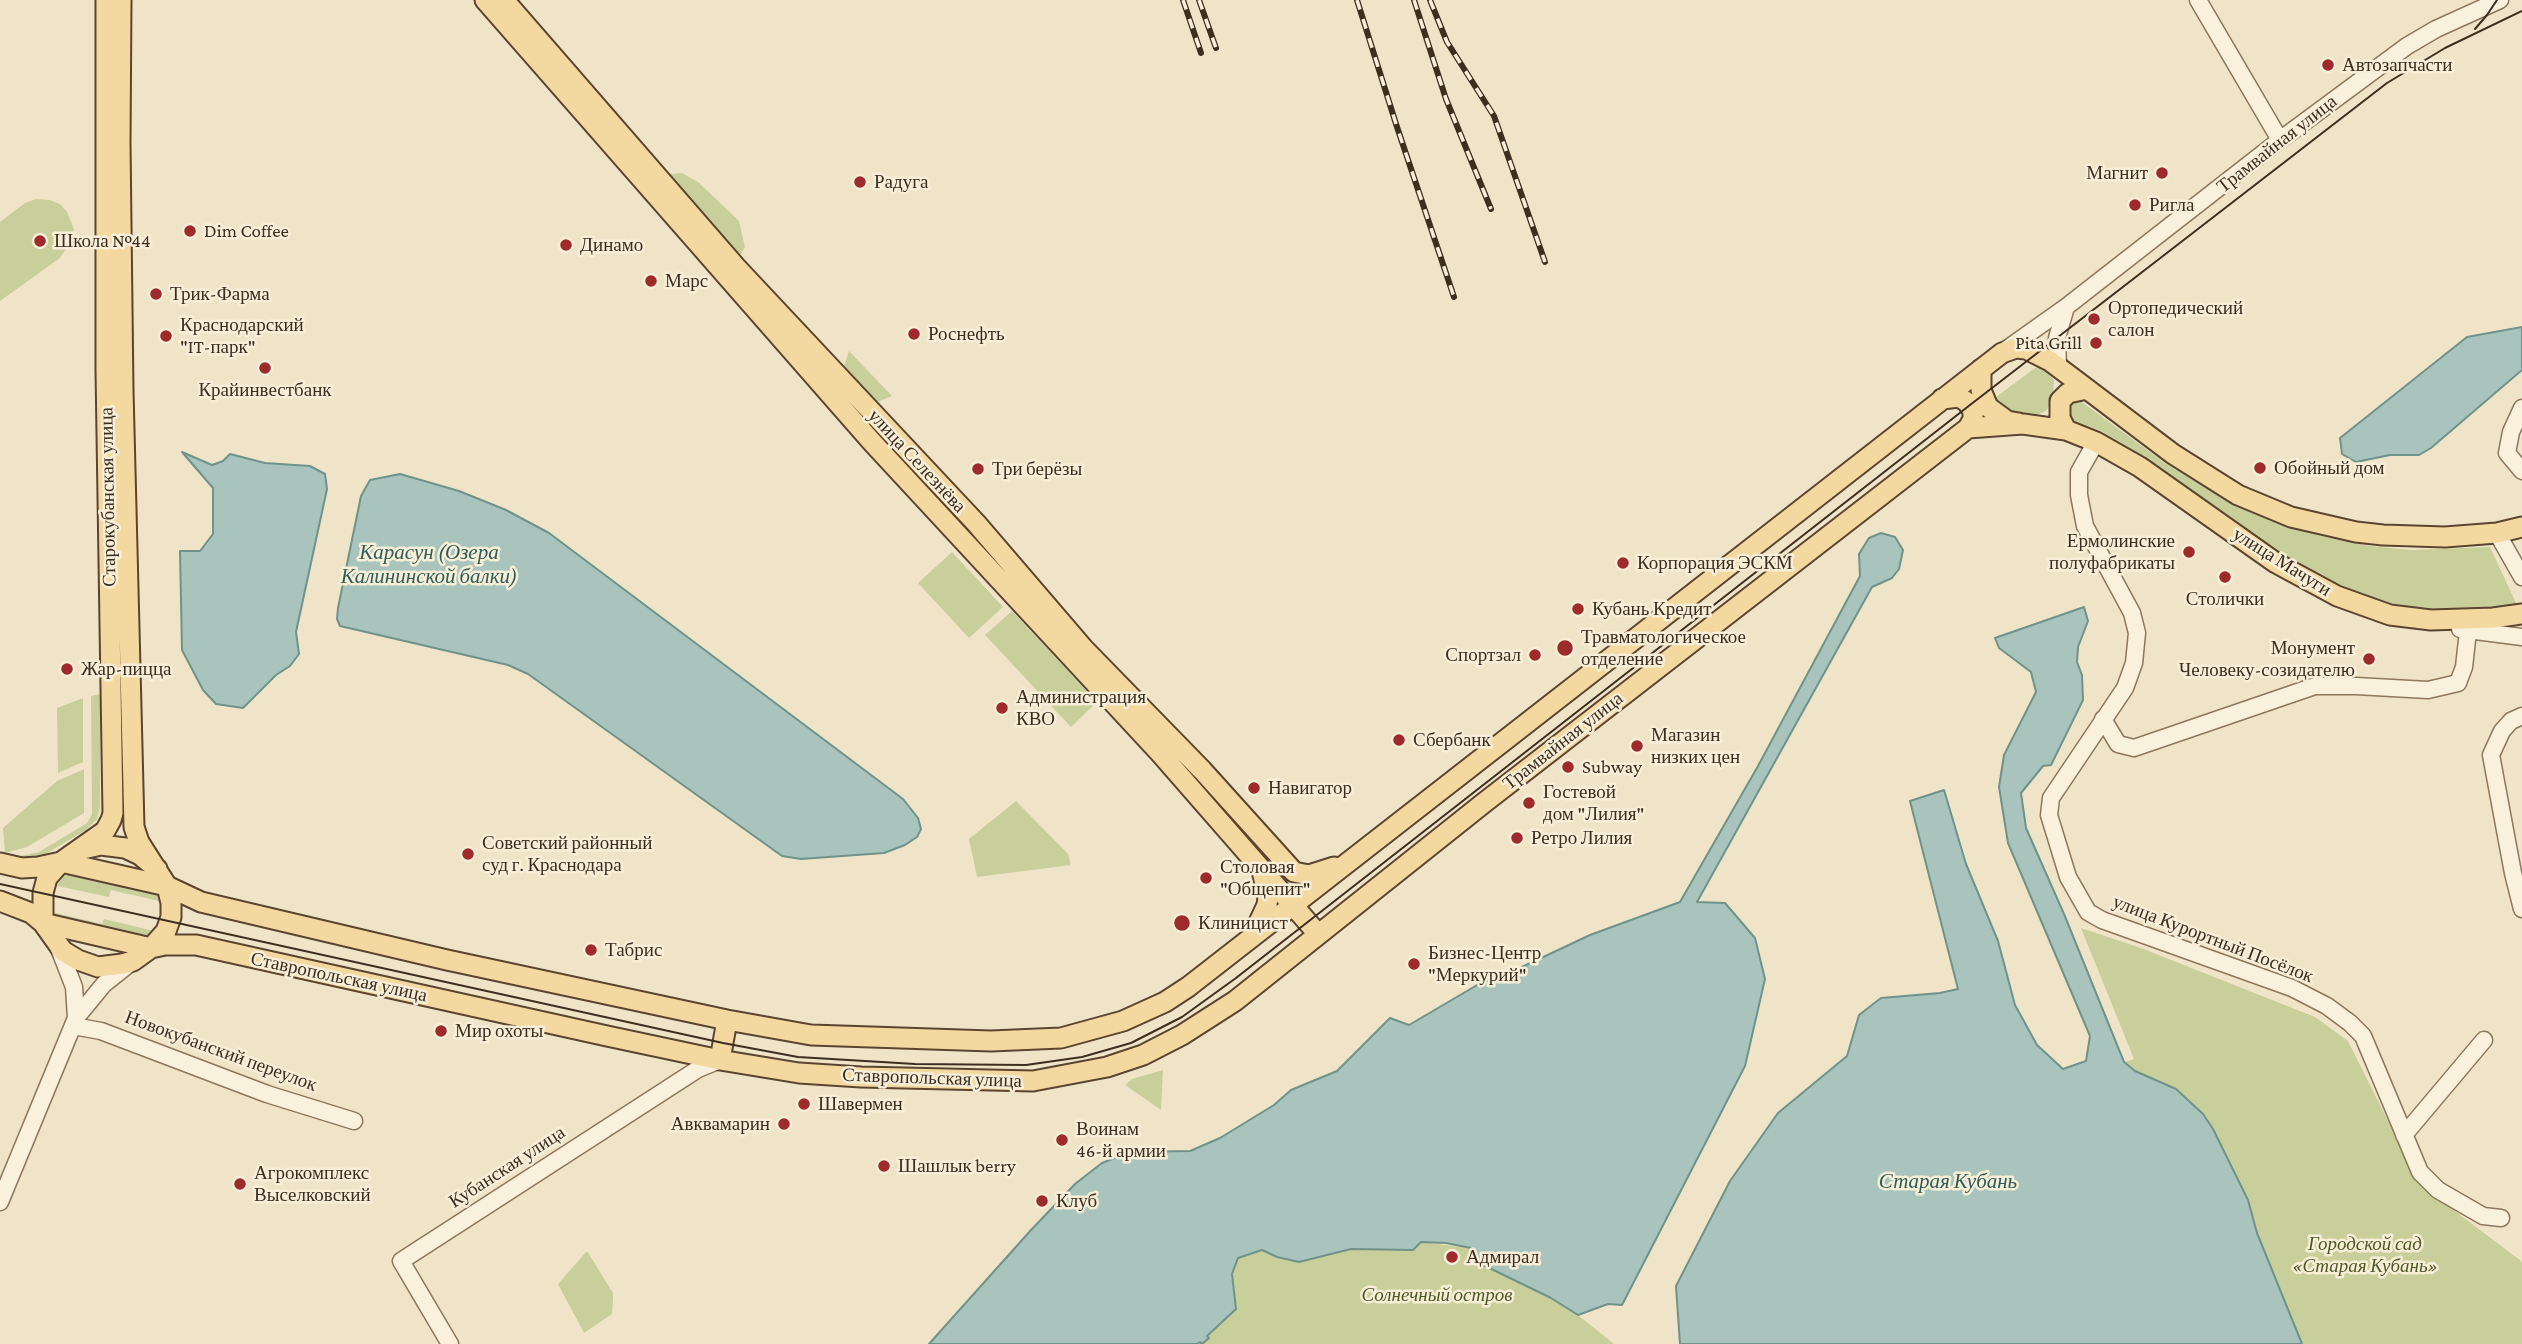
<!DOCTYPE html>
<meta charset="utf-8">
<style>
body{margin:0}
canvas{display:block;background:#f0e4c8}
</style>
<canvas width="2522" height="1344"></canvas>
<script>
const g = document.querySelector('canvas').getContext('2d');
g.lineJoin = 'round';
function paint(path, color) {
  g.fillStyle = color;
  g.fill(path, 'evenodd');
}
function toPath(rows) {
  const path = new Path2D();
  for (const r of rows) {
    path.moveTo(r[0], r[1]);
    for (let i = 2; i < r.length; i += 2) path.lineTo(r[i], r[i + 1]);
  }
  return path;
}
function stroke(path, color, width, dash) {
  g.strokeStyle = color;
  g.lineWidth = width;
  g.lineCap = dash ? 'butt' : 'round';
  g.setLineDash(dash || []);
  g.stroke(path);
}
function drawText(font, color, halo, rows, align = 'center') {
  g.font = font + ' "Crimson Pro",serif';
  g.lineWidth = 5;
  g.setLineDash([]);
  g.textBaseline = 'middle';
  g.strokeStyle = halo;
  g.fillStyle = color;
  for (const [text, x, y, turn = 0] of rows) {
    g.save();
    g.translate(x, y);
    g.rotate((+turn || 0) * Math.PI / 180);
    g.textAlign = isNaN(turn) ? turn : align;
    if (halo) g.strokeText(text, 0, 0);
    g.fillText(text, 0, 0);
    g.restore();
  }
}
paint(toPath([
 [682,173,698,182,739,221,745,247,741,254,734,257,665,181,668,174],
 [36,199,50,200,60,204,67,212,74,229,72,239,60,258,0,301,0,222,25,203],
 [849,351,892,396,875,403,843,369],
 [2039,365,2054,380,2053,399,2046,411,2036,415,2006,414,1992,400],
 [2075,397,2165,463,2229,502,2271,521,2322,536,2370,546,2411,550,2490,547,2517,605,2448,612,2420,610,2377,600,2340,588,2282,554,2140,454,2099,430,2065,418],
 [952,552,1003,607,969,638,918,583],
 [1012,611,1097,702,1071,727,985,635],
 [100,694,100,807,97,819,86,830,37,859,6,859,39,852,87,823,92,814,91,696],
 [83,698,83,762,58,773,57,708],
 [84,769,84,813,27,847,5,853,3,828,57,781],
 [1016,801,1068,854,1071,865,977,877,969,839],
 [66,871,157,891,159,901,111,890,109,897,57,886],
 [51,912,102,924,104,919,154,931,147,941,54,923],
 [2081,928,2141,948,2315,1017,2348,1041,2420,1185,2520,1260,2522,1263,2522,1344,2302,1344,2257,1233,2248,1200,2135,1071,2124,1062,2134,1059],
 [1163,1070,1161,1110,1125,1085,1132,1079],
 [1421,1242,1471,1248,1473,1260,1551,1298,1578,1315,1614,1344,1198,1344,1236,1309,1232,1274,1238,1257,1262,1250,1277,1257,1299,1262,1351,1249,1413,1250],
 [587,1251,613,1293,613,1300,612,1314,584,1333,558,1284]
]), '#c9cf9b');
const water = toPath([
 [2522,327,2522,370,2431,448,2419,455,2390,455,2356,462,2342,454,2340,438,2467,337,2522,327],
 [182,452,212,465,223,461,230,454,265,463,310,466,325,474,327,489,296,632,299,654,290,666,276,675,243,708,216,704,203,690,182,650,180,551,200,551,213,534,213,488,182,452],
 [400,474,459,491,506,510,549,533,903,799,918,818,921,829,917,837,905,845,884,853,801,859,782,856,528,674,508,665,340,626,337,619,338,608,361,496,370,480,400,474],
 [1881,533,1895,537,1903,550,1899,569,1892,578,1872,587,1697,902,1725,903,1755,938,1765,979,1745,1066,1622,1305,1608,1304,1578,1315,1551,1298,1473,1260,1471,1248,1446,1243,1421,1242,1413,1250,1351,1249,1299,1262,1277,1257,1262,1250,1238,1258,1232,1274,1236,1309,1207,1336,1209,1338,1202,1344,1200,1342,1197,1344,929,1344,1031,1230,1075,1184,1102,1163,1130,1152,1190,1151,1220,1138,1274,1105,1291,1090,1337,1071,1390,1018,1409,1025,1484,981,1506,981,1522,967,1590,935,1680,902,1758,766,1860,576,1859,554,1869,538,1881,533],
 [2084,607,2088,621,2078,647,2077,662,2082,675,2083,700,2051,765,2043,766,2021,793,2026,828,2064,914,2124,1062,2135,1071,2176,1089,2203,1114,2213,1129,2248,1200,2257,1233,2302,1344,1680,1344,1676,1286,1730,1181,1778,1113,1847,1056,1859,1015,1881,998,1940,993,1958,989,1910,801,1944,790,1966,864,1998,941,2015,1005,2037,1045,2063,1069,2086,1061,2090,1036,2008,843,1999,787,2004,755,2036,692,2031,672,1999,648,1995,638,2084,607]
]);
paint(water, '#a9c4bc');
stroke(water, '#6f938a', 2);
const minor = toPath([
 [2198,0,2280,140],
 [2004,351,2066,307,2280,140,2407,46,2436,29,2500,0],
 [2058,366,2057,338,2066,307],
 [2522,408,2511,432,2507,453,2522,471],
 [2096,442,2079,472,2079,495,2085,526,2132,613,2137,633,2134,663,2125,688,2051,798,2049,815,2068,877,2088,912,2102,920,2292,988,2327,1006,2350,1023,2363,1036,2420,1172,2438,1190,2483,1216,2501,1218],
 [2497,533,2522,577],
 [2460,629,2522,637],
 [2522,716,2511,721,2502,731,2491,755,2513,873,2522,909],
 [2103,719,2118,744,2134,748,2315,686,2356,686,2428,690,2458,683,2464,667,2468,631],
 [76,1018,104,984,133,961],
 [73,1026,101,1031,267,1094,354,1121],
 [2404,1135,2484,1040],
 [0,1202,76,1018,74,987,58,946],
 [450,1344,401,1261,698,1069,720,1060]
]);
const major = toPath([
 [121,0,120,143,123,390,134,827,139,842,167,886,171,903,171,917,166,931,151,948],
 [485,0,871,441,1160,753,1318,934],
 [504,0,736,267,976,523,1084,649,1202,770,1294,872,1309,875,1334,867],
 [1981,369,1981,390,1988,407,2007,421,2019,423],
 [1968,428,2023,424,2066,430,2096,442,2140,467,2276,563,2337,596,2390,615,2431,620,2493,618,2522,614],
 [2066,430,2060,418,2060,401,2068,393,2087,389],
 [61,862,167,886,201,902,447,960,727,1020,811,1035,991,1041,1061,1038,1123,1021,1165,1002,1188,987,2002,353,2016,348,2026,349,2050,361,2173,454,2238,495,2291,517,2356,532,2383,535,2445,537,2497,533,2522,527],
 [0,863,22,868,38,867,61,862,105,831,111,820,113,813,106,371,106,0],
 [157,869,140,855,125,848,101,845,83,849,61,862,47,878,43,893,43,923,63,951,78,960,98,967,122,964,133,961,151,948,165,945,196,945,607,1036,720,1060,799,1073,861,1077,1033,1081,1107,1067,1143,1055,1182,1035,1235,1001,1485,802,1968,428,1973,419,1973,411,1967,402,1959,397,1942,399],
 [0,901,31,913,43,923,151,948],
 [1253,935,1267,905,1268,897,1262,871],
 [720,1060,727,1020]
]);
stroke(minor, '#8d765c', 19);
stroke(major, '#5b4430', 23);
stroke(minor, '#faf1dc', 16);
stroke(major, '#f3d9a0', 19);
stroke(toPath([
 [2475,29,2487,15,2497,0],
 [0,884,723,1043,798,1057,915,1064,1026,1065,1082,1057,1131,1043,1182,1017,1236,978,1970,405,2387,83,2445,48,2522,11]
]), '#3d2e20', 2);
const rail = toPath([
 [1183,0,1201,53],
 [1199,0,1216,48],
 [1357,0,1397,127,1454,297],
 [1414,0,1446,99,1491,209],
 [1430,0,1447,42,1494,116,1545,262]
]);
stroke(rail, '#3d2e20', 6);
stroke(rail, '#f7eed8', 3.5, [10]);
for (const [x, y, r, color] of [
 [2328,65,7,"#9e2a2b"],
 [2162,173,7,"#9e2a2b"],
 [860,182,7,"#9e2a2b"],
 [2135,205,7,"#9e2a2b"],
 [190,231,7,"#9e2a2b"],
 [40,241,7,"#9e2a2b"],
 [566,245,7,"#9e2a2b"],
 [651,281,7,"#9e2a2b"],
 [156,294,7,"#9e2a2b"],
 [2094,319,7,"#9e2a2b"],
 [914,334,7,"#9e2a2b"],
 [166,336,7,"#9e2a2b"],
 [2096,343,7,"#9e2a2b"],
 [265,368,7,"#9e2a2b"],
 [2260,468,7,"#9e2a2b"],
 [978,469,7,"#9e2a2b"],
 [2189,552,7,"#9e2a2b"],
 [1623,563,7,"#9e2a2b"],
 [2225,577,7,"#9e2a2b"],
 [1578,609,7,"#9e2a2b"],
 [1565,648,9,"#9e2a2b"],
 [1535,655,7,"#9e2a2b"],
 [2369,659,7,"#9e2a2b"],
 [67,669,7,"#9e2a2b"],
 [1002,708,7,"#9e2a2b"],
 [1399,740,7,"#9e2a2b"],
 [1637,746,7,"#9e2a2b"],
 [1568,767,7,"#9e2a2b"],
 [1254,788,7,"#9e2a2b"],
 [1529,803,7,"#9e2a2b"],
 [1517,838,7,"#9e2a2b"],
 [468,854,7,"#9e2a2b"],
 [1206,878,7,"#9e2a2b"],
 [1182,923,9,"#9e2a2b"],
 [591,950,7,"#9e2a2b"],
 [1414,964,7,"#9e2a2b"],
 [441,1031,7,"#9e2a2b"],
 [804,1104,7,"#9e2a2b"],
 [784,1124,7,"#9e2a2b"],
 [1062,1140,7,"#9e2a2b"],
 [884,1166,7,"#9e2a2b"],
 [240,1184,7,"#9e2a2b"],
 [1042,1201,7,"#9e2a2b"],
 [1452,1257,7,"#9e2a2b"]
]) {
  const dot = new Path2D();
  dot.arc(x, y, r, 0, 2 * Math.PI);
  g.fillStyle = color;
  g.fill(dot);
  stroke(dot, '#f7eed8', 2.5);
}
drawText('19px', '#3d2e20', '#f7eed8', [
 ["Автозапчасти",2342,65],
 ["Магнит",2148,173,"right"],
 ["Радуга",874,182],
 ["Ригла",2149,205],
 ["Dim Coffee",204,231],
 ["Школа №44",54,241],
 ["Динамо",580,245],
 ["Марс",665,281],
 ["Трик-Фарма",170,294],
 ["Ортопедический",2108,308],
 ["салон",2108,330],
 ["Краснодарский",180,325],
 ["\"IT-парк\"",180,347],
 ["Роснефть",928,334],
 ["Pita Grill",2082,343,"right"],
 ["Крайинвестбанк",265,390,"center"],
 ["Обойный дом",2274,468],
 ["Три берёзы",992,469],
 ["Ермолинские",2175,541,"right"],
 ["полуфабрикаты",2175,563,"right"],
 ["Корпорация ЭСКМ",1637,563],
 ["Столички",2225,599,"center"],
 ["Кубань Кредит",1592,609],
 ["Травматологическое",1581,637],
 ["отделение",1581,659],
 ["Монумент",2355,648,"right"],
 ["Человеку-созидателю",2355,670,"right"],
 ["Спортзал",1521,655,"right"],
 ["Жар-пицца",81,669],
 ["Администрация",1016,697],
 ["КВО",1016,719],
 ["Магазин",1651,735],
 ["низких цен",1651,757],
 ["Сбербанк",1413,740],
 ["Subway",1582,767],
 ["Навигатор",1268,788],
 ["Гостевой",1543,792],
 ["дом \"Лилия\"",1543,814],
 ["Ретро Лилия",1531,838],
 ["Советский районный",482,843],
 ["суд г. Краснодара",482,865],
 ["Столовая",1220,867],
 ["\"Общепит\"",1220,889],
 ["Клиницист",1198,923],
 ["Табрис",605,950],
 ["Бизнес-Центр",1428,953],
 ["\"Меркурий\"",1428,975],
 ["Мир охоты",455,1031],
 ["Шавермен",818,1104],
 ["Авквамарин",770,1124,"right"],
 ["Воинам",1076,1129],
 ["46-й армии",1076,1151],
 ["Шашлык berry",898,1166],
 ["Агрокомплекс",254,1173],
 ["Выселковский",254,1195],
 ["Клуб",1056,1201],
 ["Адмирал",1466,1257]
], 'left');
drawText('19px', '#3d2e20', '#f7eed8', [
 ["Трамвайная улица",2277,144,-38],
 ["улица Селезнёва",917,461,47],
 ["Старокубанская улица",108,497,-91],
 ["улица Мачуги",2282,562,32],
 ["Трамвайная улица",1563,741,-38],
 ["улица Курортный Посёлок",2213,939,21],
 ["Ставропольская улица",339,977,12],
 ["Новокубанский переулок",221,1051,20],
 ["Ставропольская улица",932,1078,2],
 ["Кубанская улица",507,1167,-33]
]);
drawText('italic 19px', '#4d5a26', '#f7eed8', [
 ["Городской сад",2365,1244],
 ["«Старая Кубань»",2365,1266],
 ["Солнечный остров",1437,1295]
]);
drawText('italic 21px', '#2f5d5a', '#f7eed8', [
 ["Карасун (Озера",429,553],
 ["Калининской балки)",429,577],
 ["Старая Кубань",1948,1182]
]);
</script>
